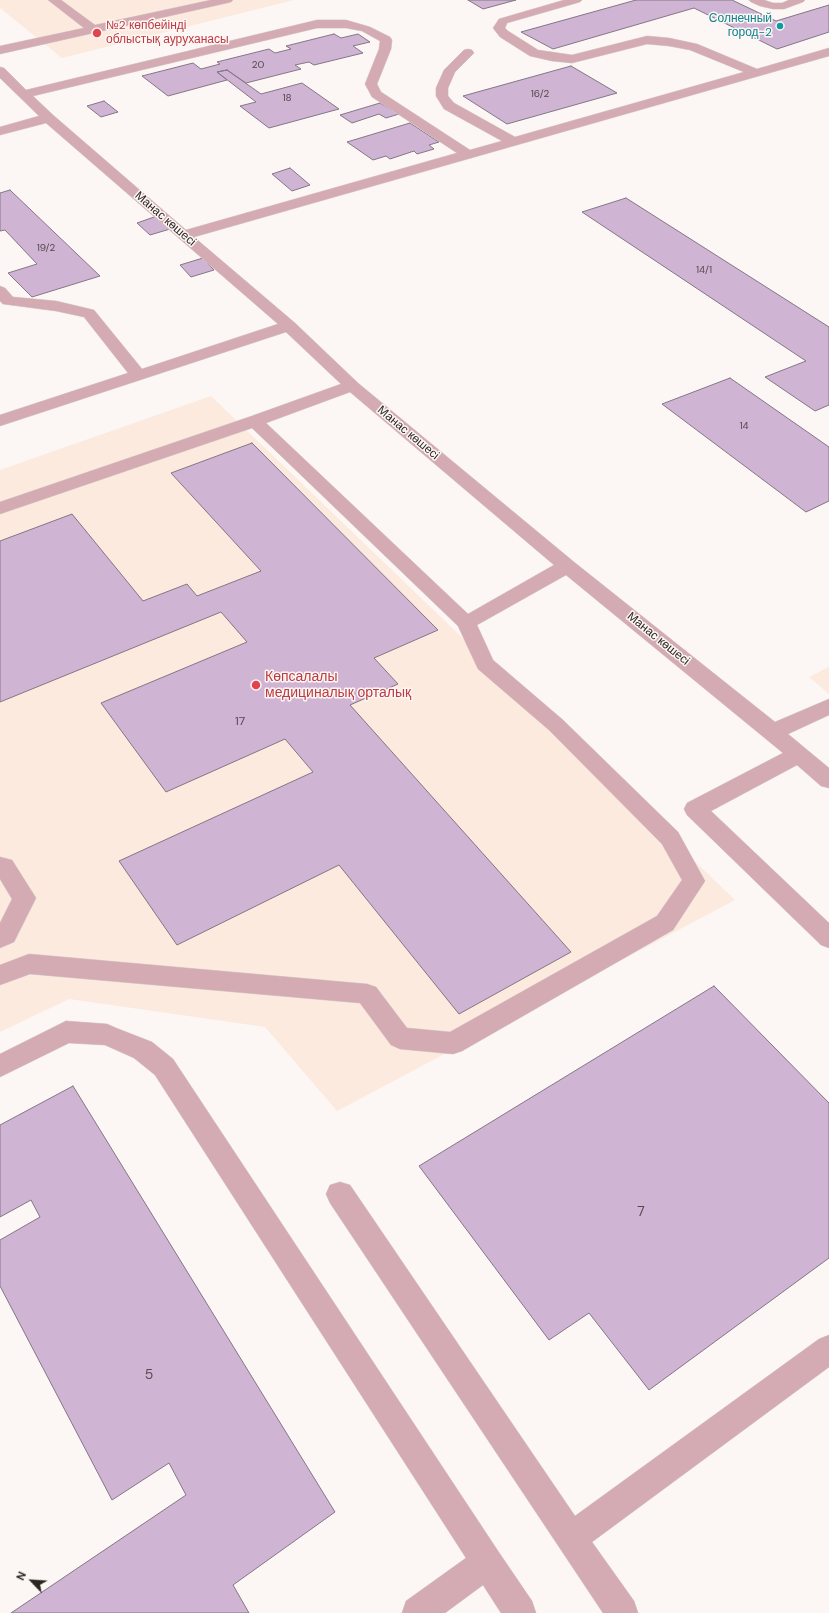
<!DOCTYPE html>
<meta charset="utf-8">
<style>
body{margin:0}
#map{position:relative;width:829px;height:1613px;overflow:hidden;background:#fcf7f4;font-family:"DM Sans",sans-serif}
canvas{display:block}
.north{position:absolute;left:12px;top:1561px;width:40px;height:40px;-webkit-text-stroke:3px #fcf7f4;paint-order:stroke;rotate:295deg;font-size:11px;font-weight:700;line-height:16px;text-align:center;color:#2d2520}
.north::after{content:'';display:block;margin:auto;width:14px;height:18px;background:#2d2520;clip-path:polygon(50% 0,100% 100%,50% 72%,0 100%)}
</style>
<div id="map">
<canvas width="829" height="1613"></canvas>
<div class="north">N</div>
</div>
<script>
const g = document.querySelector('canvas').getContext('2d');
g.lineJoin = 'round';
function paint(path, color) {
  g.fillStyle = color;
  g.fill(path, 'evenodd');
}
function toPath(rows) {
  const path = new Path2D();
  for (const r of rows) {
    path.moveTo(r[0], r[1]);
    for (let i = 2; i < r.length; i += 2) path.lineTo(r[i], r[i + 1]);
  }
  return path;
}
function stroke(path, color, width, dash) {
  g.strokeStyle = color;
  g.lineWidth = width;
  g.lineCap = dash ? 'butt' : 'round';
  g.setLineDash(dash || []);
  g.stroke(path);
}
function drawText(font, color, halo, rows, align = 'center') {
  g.font = font + ' "DM Sans",sans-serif';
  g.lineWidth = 3;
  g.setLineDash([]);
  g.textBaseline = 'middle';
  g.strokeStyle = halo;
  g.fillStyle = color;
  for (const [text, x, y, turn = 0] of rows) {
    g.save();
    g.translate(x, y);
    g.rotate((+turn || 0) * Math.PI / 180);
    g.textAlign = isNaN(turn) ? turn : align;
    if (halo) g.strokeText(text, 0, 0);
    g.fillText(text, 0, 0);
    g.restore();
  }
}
paint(toPath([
 [0,0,294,0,62,58,0,8],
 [211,396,735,900,337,1111,265,1027,69,999,0,1032,0,470],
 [829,667,829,694,809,677]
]), '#fceadf');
const building = toPath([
 [468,0,516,0,483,9,468,0],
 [636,0,732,0,776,21,829,5,829,32,777,49,694,8,553,49,521,32,636,0],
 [334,34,341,38,358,34,370,42,353,46,363,53,314,65,309,62,295,65,301,69,246,83,227,70,217,72,227,80,168,96,142,76,193,63,201,69,220,64,217,62,269,49,275,53,291,49,286,46,334,34],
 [571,66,617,93,507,124,463,96,571,66],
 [227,70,261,94,302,83,339,109,269,128,240,106,256,102,217,72,227,70],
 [104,101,118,112,101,117,87,106,104,101],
 [380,103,399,114,386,118,379,114,352,123,340,115,380,103],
 [410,123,439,142,429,145,434,149,417,154,414,151,390,159,386,156,373,160,347,142,410,123],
 [290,168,310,185,292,191,272,174,290,168],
 [10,190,100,276,32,297,8,273,37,264,5,230,0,231,0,193,10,190],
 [626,198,829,327,829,405,815,411,765,377,806,361,582,212,626,198],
 [157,216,170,229,150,235,137,223,157,216],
 [203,258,214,270,191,277,180,265,203,258],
 [730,378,829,447,829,501,806,512,662,404,730,378],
 [252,443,438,630,374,658,398,684,350,705,571,952,459,1014,339,865,177,945,119,861,313,772,285,739,166,792,101,703,247,642,221,612,0,702,0,541,72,514,143,601,187,584,197,596,261,571,171,473,252,443],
 [714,986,829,1103,829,1258,649,1390,589,1313,549,1340,419,1166,714,986],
 [73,1086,335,1512,233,1585,249,1613,11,1613,186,1495,169,1463,112,1500,0,1286,0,1240,40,1217,31,1200,0,1217,0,1125,73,1086]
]);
paint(building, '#cfb4d3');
stroke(building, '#847686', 1);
const minor = toPath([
 [48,0,61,0,95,25,211,0,233,0,231,2,227,3,0,54,0,46,84,28,48,0],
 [564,0,582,0,580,2,507,23,505,28,508,31,538,50,572,55,647,36,669,38,697,44,757,69,829,48,829,56,194,237,295,323,358,383,574,562,775,722,829,699,829,715,788,734,829,768,829,788,821,786,797,765,711,811,829,923,829,948,821,945,687,815,684,809,687,803,783,753,566,575,477,625,493,660,563,720,678,832,705,881,673,930,462,1051,453,1054,400,1049,391,1045,360,1003,30,974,0,985,0,965,29,954,367,984,376,987,407,1028,450,1032,657,916,682,880,662,844,549,730,478,669,458,626,252,428,0,514,0,502,249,417,341,384,286,332,0,426,0,415,128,373,84,317,56,311,3,304,0,301,0,286,5,288,13,297,56,301,94,310,142,369,278,324,46,123,0,135,0,127,39,116,0,78,0,67,4,68,26,90,317,20,346,20,370,27,390,37,392,40,391,49,377,84,381,92,470,150,502,141,444,109,436,96,436,88,444,70,464,50,468,49,472,50,474,53,455,72,448,88,448,96,454,103,515,137,744,72,690,50,669,46,647,44,572,63,552,61,530,56,500,37,493,28,499,19,564,0],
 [317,28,346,28,362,31,380,41,379,49,365,84,372,97,457,153,186,230,53,115,33,96,317,28],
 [350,392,554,565,468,614,266,423,350,392],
 [749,0,764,0,773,3,782,3,789,0,805,0,803,2,784,9,773,9,760,6,751,2,749,0],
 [0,857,12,860,36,898,14,942,0,948,0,923,12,899,0,879,0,857],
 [66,1021,107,1024,116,1028,152,1042,173,1059,498,1551,532,1601,536,1613,501,1613,483,1585,445,1613,402,1613,406,1601,466,1558,155,1075,134,1058,105,1045,69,1043,0,1077,0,1054,66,1021],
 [340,1182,350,1185,575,1516,819,1339,829,1335,829,1367,592,1542,634,1601,638,1613,603,1613,330,1203,326,1194,330,1185,340,1182]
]);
stroke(minor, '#d7d1ce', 1);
paint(minor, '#d5abb3');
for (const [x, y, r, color] of [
 [780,26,4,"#0f9aa8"],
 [97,33,5,"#e0444e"],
 [256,685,5,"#e0444e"]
]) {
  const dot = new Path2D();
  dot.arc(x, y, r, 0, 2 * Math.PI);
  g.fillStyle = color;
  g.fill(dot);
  stroke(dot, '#fcf7f4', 1.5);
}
drawText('10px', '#56494d', null, [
 ["20",258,65],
 ["16/2",540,94],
 ["18",287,98],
 ["19/2",46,248],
 ["14/1",704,270],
 ["14",744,426]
]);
drawText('12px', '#0d838f', '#fcf7f4', [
 ["Солнечный",772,19],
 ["город-2",772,33]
], 'right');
drawText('12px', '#be3a42', '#fcf7f4', [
 ["№2 көпбейінді",106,26],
 ["облыстық ауруханасы",106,40]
], 'left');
drawText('12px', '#2d2520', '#fcf7f4', [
 ["Манас көшесі",165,219,41],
 ["Манас көшесі",408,433,40],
 ["Манас көшесі",658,639,39]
]);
drawText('12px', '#56494d', null, [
 ["17",240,722]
]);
drawText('14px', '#be3a42', '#fcf7f4', [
 ["Көпсалалы",265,677],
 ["медициналық орталық",265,693]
], 'left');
drawText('14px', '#56494d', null, [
 ["7",641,1212],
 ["5",149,1375]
]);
</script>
